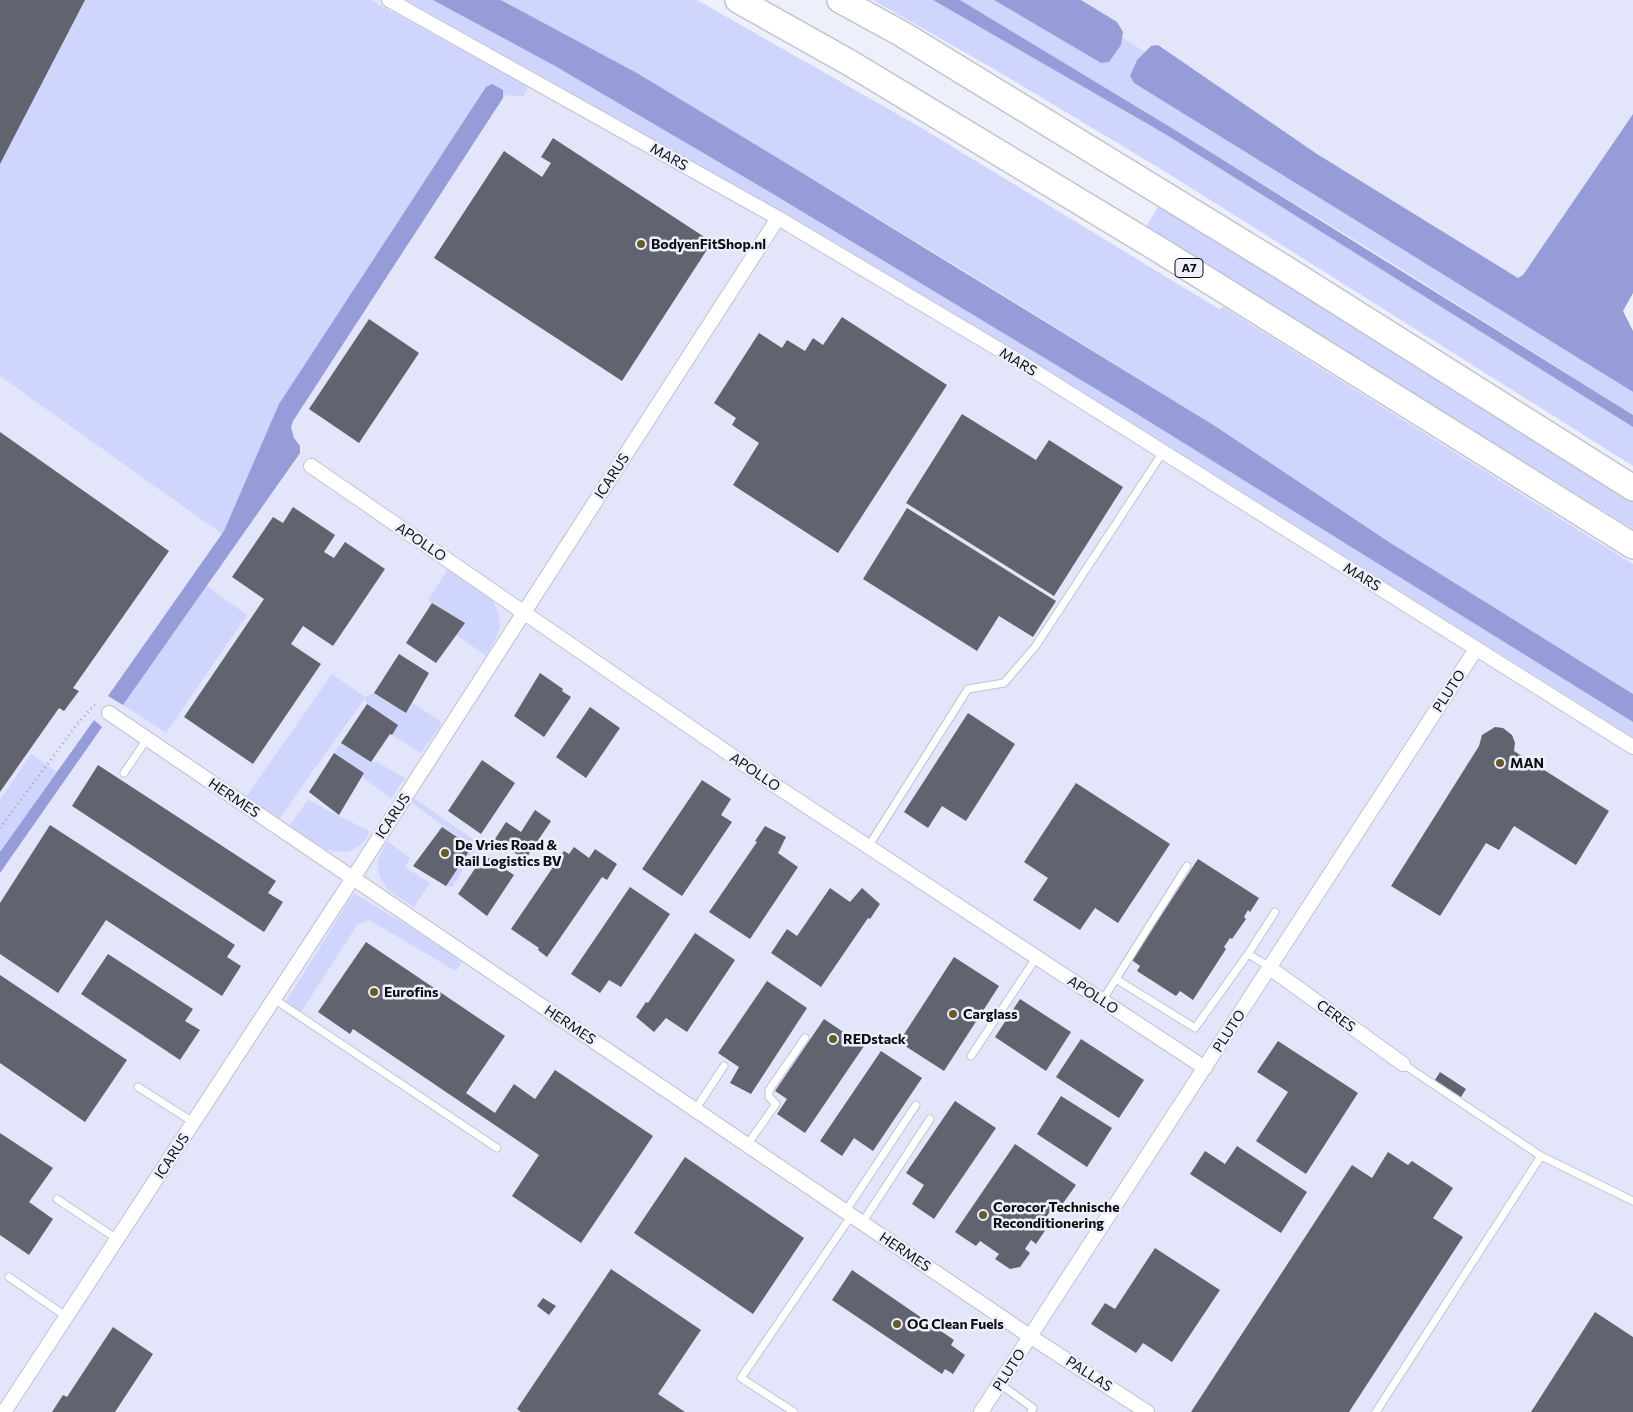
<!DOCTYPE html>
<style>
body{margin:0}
canvas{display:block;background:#edeffb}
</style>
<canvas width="1633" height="1412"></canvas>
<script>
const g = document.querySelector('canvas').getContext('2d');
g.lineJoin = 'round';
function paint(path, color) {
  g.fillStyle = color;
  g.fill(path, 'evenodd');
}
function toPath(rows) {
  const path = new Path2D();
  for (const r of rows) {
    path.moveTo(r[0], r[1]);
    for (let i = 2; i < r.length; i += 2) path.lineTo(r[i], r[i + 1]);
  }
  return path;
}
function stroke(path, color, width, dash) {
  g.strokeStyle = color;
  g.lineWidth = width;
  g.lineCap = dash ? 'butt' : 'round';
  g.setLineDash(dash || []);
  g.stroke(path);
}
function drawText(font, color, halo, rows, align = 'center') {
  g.font = font + ' Commissioner,sans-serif';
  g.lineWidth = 5;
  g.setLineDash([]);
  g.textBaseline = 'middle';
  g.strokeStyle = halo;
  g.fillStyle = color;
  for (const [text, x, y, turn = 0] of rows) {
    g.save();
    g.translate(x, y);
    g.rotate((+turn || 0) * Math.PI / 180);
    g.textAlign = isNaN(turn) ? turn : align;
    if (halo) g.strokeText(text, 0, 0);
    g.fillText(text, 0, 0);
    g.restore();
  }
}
paint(toPath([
 [0,0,444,0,1633,708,1633,1412,0,1412],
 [1081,0,1633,0,1633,114,1523,275,1518,278,1317,154,1158,45,1151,46,1145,52,1122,37,1123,32]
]), '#e3e6fa');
paint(toPath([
 [0,0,370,0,526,85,527,90,523,97,508,95,503,98,503,90,492,84,222,534,0,376],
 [406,0,433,0,555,66,768,191,1129,409,1633,722,1633,737,1017,351,783,212],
 [501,0,697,0,920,127,1219,309,1223,307,1633,564,1633,694,1389,542,1215,426,953,264,637,73],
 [873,0,933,0,1165,134,1633,427,1633,466,1169,174,999,72],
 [960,0,994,0,1101,63,1121,45,1122,37,1145,52,1137,60,1130,76,1134,83,1633,392,1633,415,1366,247],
 [1159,205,1633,498,1633,529,1146,227],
 [448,569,491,596,498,612,500,626,496,638,486,656,457,635,464,623,428,600],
 [207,586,247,615,166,733,123,705],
 [332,674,365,697,374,693,406,713,413,703,440,721,441,725,421,753,392,735,398,725,367,704,365,698,279,819,246,797],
 [341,743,371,762,377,762,405,778,391,799,362,777,364,773,334,753],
 [31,754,57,772,0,852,0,800],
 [414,798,480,844,452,887,446,886,472,847,412,803],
 [308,800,369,831,367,838,361,845,348,852,336,851,327,850,289,826],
 [387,841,410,858,405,867,430,883,414,907,388,890,380,878,377,861],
 [354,893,463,960,456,971,369,920,357,925,296,1020,281,1009]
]), '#cfd5fc');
paint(toPath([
 [433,0,501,0,637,73,791,166,1215,426,1389,542,1633,694,1633,722,1129,409,768,191,555,66],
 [933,0,960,0,1170,127,1633,415,1633,427,1165,134],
 [994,0,1081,0,1117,22,1123,32,1121,45,1109,62,1101,63],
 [1158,45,1317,154,1518,278,1523,275,1633,114,1633,293,1623,311,1633,331,1633,392,1134,83,1130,76,1137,60,1151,46],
 [492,84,503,90,503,98,293,421,291,427,294,438,300,446,300,453,123,705,108,696,224,531,279,404,486,87],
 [94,720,102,727,0,873,0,852]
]), '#959cd8');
paint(toPath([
 [0,0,85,0,0,164],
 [553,138,712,242,622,381,434,258,504,151,542,177,551,163,541,157],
 [842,317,947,385,838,553,733,485,759,443,732,425,736,418,714,403,759,333,782,348,787,340,805,351,813,338,823,345],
 [369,319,419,353,359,443,309,409],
 [962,414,1036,460,1049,440,1123,487,1054,596,906,503],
 [0,432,169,551,73,688,79,691,64,711,59,708,0,792],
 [293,507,335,535,324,552,334,558,345,542,385,569,333,646,303,626,291,644,321,664,253,764,184,717,264,599,232,577,273,517,283,523],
 [907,508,1056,601,1033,637,999,616,977,651,863,579],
 [432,603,465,623,436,663,406,643],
 [399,654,429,673,406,713,374,693],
 [540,673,563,689,562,691,571,697,544,737,514,716],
 [367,704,398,725,392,735,390,734,371,762,341,743],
 [590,707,620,728,586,778,556,757],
 [968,713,1015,744,966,821,942,806,928,828,904,812],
 [1495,727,1503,728,1512,735,1515,743,1514,751,1609,811,1576,865,1514,826,1499,850,1486,843,1440,916,1391,886,1479,746,1482,735],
 [334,753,364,773,339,815,309,792],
 [482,760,515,783,481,834,448,811],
 [98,765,276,881,268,893,283,902,264,932,72,806],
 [702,780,731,799,721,815,732,822,682,896,642,869],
 [1076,783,1170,844,1118,923,1095,908,1080,930,1033,900,1048,878,1024,862],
 [535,810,551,821,525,860,495,839,506,822,521,832],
 [50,825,235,945,227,957,241,966,222,996,106,920,58,993,0,954,0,903],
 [765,826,786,837,778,853,798,867,750,939,709,912,757,842,755,841],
 [442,827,472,847,446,886,413,866],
 [574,847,589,858,595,849,617,864,607,880,602,877,547,957,538,950,539,948,511,929,564,851,569,854],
 [484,855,514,875,487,916,458,894],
 [1198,859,1259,898,1250,912,1248,910,1244,917,1246,919,1232,939,1230,938,1224,947,1226,949,1193,1000,1180,991,1176,996,1137,971,1140,966,1132,960],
 [630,887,670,914,621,987,609,980,600,993,571,974],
 [830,888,850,902,862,888,880,904,870,919,868,918,821,987,771,953,787,929,797,936],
 [695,933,735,960,687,1032,666,1018,654,1032,636,1017,646,1002,648,1003],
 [366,942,505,1036,466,1093,495,1113,514,1084,535,1099,555,1070,653,1136,581,1243,512,1196,539,1155,353,1029,350,1034,318,1012],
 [108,954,193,1009,185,1021,200,1030,180,1060,81,994],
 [954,957,999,986,944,1071,899,1042],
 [0,975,127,1060,85,1122,0,1063],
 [767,981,807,1008,751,1094,730,1083,739,1067,718,1053],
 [1020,999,1071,1032,1046,1071,995,1037],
 [824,1019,864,1046,805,1133,777,1114,787,1099,775,1091],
 [1081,1039,1144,1080,1119,1118,1056,1077],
 [1278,1041,1358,1093,1306,1174,1256,1141,1288,1092,1257,1072],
 [881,1051,922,1078,873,1151,854,1138,842,1156,820,1141],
 [1440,1072,1466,1089,1461,1097,1435,1080],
 [1061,1096,1112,1128,1087,1167,1037,1134],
 [955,1101,996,1128,934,1219,912,1204,924,1185,906,1173],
 [0,1133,53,1168,29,1202,53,1219,29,1255,0,1235],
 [1015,1144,1076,1185,1061,1206,1056,1202,1045,1219,1050,1223,1036,1244,1031,1240,1025,1249,1030,1253,1020,1267,1010,1269,995,1259,999,1254,980,1241,976,1246,955,1232],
 [1237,1146,1307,1192,1281,1233,1190,1174,1205,1151,1225,1164],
 [1388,1152,1408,1165,1412,1161,1453,1188,1433,1218,1463,1237,1349,1412,1191,1412,1352,1165,1372,1178],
 [685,1157,804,1238,753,1314,634,1233],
 [1155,1248,1220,1290,1172,1362,1143,1343,1136,1353,1091,1324,1105,1303,1115,1309],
 [611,1269,701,1330,658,1394,685,1412,521,1412,517,1409],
 [852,1270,954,1340,951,1345,965,1355,953,1374,945,1369,942,1374,832,1300],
 [543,1298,556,1306,549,1315,537,1306],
 [1595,1312,1633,1337,1633,1412,1531,1412],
 [113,1327,153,1354,115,1412,52,1412,63,1395,67,1397]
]), '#61636e');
const service = toPath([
 [124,773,147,739],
 [868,847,968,689,1004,683,1035,647,1163,452],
 [1270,967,1248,954,1275,912],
 [1116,979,1195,1028,1248,954],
 [274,999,497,1148],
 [1102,1001,1187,866],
 [971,1056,1036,958],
 [138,1087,193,1122],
 [695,1110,724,1066],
 [747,1145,776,1104,769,1097,769,1090,805,1038],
 [1541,1156,1633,1201],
 [57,1199,117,1239],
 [845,1212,916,1105],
 [862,1223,930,1119],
 [9,1277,67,1317],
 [1000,1384,1033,1408,1031,1412],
 [794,1412,741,1378,851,1216],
 [1376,1412,1541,1156,1403,1064]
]);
const minor = toPath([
 [389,0,778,218,1020,362,1633,747],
 [311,466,773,784,1205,1068],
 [109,713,1031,1337,1147,1412],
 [1270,968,1403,1064],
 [4,1412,353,878,778,218],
 [981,1412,1476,649]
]);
const motorway = toPath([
 [738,0,850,63,1158,249,1633,546],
 [840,0,902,34,1281,266,1633,488]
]);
stroke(service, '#c1c3cf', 9);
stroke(minor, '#c1c3cf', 16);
stroke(motorway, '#c1c3cf', 28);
stroke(toPath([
 [0,828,75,727,94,705,97,705]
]), '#aaabb4', 3, [1, 4]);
stroke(service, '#fff', 7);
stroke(minor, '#fff', 14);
stroke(motorway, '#fff', 25);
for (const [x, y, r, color] of [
 [641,244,5,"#645b28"],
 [1500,763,5,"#645b28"],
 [445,853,5,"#645b28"],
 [374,992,5,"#645b28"],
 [953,1014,5,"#645b28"],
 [833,1039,5,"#645b28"],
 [983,1215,5,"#645b28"],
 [897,1324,5,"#645b28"]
]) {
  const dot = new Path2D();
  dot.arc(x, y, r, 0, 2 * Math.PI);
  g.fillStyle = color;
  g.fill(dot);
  stroke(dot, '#edeffb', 2);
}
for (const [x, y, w] of [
 [1189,268,28]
]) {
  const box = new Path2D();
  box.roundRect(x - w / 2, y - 9.5, w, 19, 4);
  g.fillStyle = '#edeffb';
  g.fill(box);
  stroke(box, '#0e0e12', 1);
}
drawText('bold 12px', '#0e0e12', null, [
 ["A7",1189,268]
]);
drawText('14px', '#0e0e12', '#edeffb', [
 ["MARS",669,157,29],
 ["MARS",1018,362,31],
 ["ICARUS",612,476,-57],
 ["APOLLO",421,542,34],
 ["MARS",1362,577,32],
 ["PLUTO",1449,691,-57],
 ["APOLLO",755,772,34],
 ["HERMES",234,798,34],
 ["ICARUS",393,816,-57],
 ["APOLLO",1093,995,33],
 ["CERES",1336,1016,36],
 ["HERMES",570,1025,34],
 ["PLUTO",1229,1031,-57],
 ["ICARUS",172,1156,-57],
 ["HERMES",905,1252,34],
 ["PLUTO",1009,1370,-57],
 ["PALLAS",1089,1374,33]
]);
drawText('bold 14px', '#0e0e12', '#edeffb', [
 ["BodyenFitShop.nl",651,244],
 ["MAN",1510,763],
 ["De Vries Road &",455,845],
 ["Rail Logistics BV",455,861],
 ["Eurofins",384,992],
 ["Carglass",963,1014],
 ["REDstack",843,1039],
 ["Corocor Technische",993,1207],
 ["Reconditionering",993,1223],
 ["OG Clean Fuels",907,1324]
], 'left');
</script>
